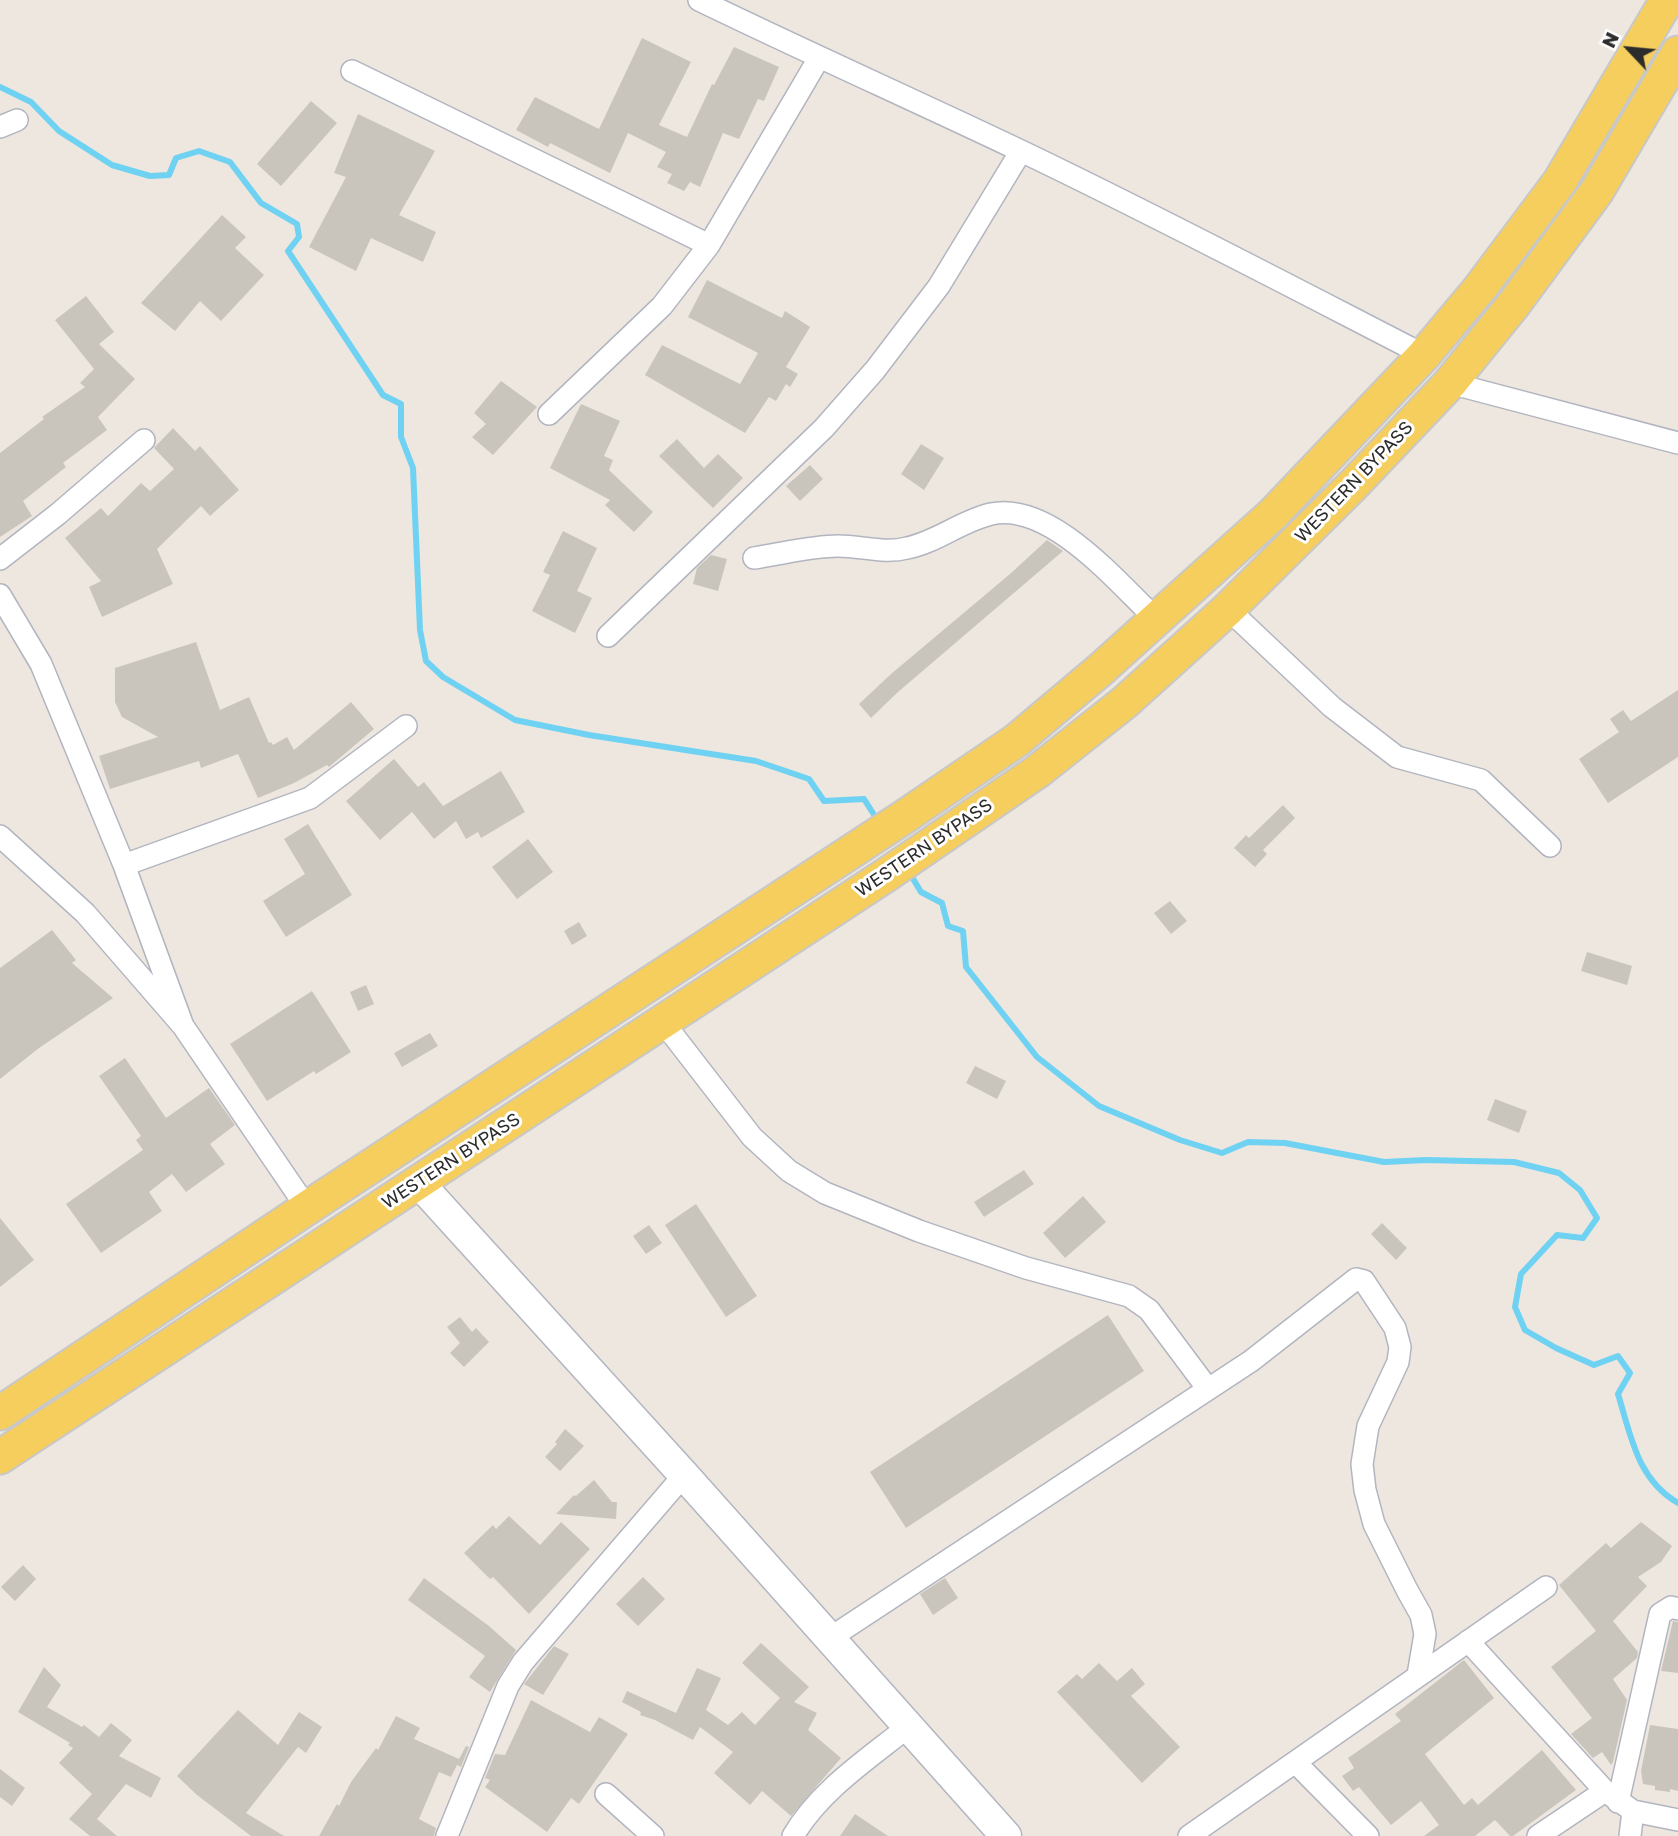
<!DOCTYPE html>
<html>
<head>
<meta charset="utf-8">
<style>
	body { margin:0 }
	#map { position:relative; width:1678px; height:1836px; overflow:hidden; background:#eee7df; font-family:"Golos Text",sans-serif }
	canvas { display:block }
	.north { position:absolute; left:1594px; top:14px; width:70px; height:70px; -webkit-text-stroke:5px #fff; paint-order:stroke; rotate:296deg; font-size:19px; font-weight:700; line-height:28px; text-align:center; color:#2c2c2c }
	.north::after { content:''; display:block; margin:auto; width:24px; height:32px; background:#2c2c2c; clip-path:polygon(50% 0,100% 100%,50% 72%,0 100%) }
</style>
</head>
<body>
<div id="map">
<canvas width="1678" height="1836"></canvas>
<div class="north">N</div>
</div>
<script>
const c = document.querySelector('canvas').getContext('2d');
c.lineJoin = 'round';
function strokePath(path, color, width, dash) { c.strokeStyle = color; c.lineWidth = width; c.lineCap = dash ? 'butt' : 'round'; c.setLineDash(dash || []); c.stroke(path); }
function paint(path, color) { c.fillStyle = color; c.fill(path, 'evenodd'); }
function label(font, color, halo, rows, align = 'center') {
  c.font = font + ' "Golos Text",sans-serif'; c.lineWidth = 6; c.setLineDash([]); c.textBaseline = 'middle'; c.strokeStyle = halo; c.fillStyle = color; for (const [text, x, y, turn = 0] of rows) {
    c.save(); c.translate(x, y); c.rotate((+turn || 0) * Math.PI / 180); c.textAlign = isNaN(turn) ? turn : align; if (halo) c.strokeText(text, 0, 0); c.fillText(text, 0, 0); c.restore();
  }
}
const stream = new Path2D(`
	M0,87L31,102L59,131L112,165L150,176L169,175L176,158L199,151L230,162L261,203L297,224L299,237L288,251L383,395L401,404V437L413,468L420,630L426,661L443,677L515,720L589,735L756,761L809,779L824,801L864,799L878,821
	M909,872L921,892L942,903L948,926L963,931L966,967L1037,1057L1099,1106L1180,1140L1222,1153L1248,1142L1285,1143L1384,1162L1426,1160L1514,1162L1559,1173L1580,1190L1597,1218L1583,1238L1557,1235L1521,1274L1515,1307L1525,1330L1556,1348L1594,1365L1618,1356L1630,1373L1618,1394C1631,1436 1637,1479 1678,1503`);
const building = new Path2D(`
	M642,38L691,62L659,125L687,137L712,84L714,85L734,47L779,67L764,101L758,99L739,139L723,133L700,187L690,182L684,191L667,183L672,174L657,167L666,152L628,133L610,173L550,143L548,147L516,130L535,97L599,129Z
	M311,101L337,123L281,186L257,164Z
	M358,114L435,151L399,215L436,232L423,262L371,238L356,271L309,247L346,177L334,173Z
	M222,215L246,237L235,248L264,275L221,321L200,301L175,331L141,303Z
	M707,280L782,318L785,311L810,327L786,367L798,374L790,387L786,384L776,401L769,397L745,433L645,375L662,345L740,384L758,353L688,317Z
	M86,296L114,332L99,344L135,379L98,417L107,430L63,463L66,467L23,501L32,516L0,537V453L44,419L42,417L85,387L80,383L94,369L55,320Z
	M501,381L537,407L493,455L472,437L486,424L474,413Z
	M581,404L620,421L604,456L613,460L609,470L653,512L634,532L605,505L610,500L550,468Z
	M173,428L195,451L200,446L239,490L210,516L201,506L157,549L173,584L102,617L89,587L101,581L65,538L101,508L108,516L141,483L150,491L174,469L154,448Z
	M677,439L704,468L718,454L743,478L713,508L659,456Z
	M921,444L944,458L924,490L901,474Z
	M810,465L823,479L800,501L786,486Z
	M563,531L597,548L577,591L592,598L575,633L532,611L550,575L543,572Z
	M1047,540L1063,551L898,692L871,718L859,704L891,674L1010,574Z
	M711,555L727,559L718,591L693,584L697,568Z
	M196,642L220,710L249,697L269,743L271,742L273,745L287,737L294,750L351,702L374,729L329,767L327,765L294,783L258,798L238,754L201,768L199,761L110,789L99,756L158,737L122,717L115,702V668Z
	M1678,690V757L1608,803L1579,759L1619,732L1610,719L1623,710L1631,721Z
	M394,759L418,787L424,782L443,806L501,771L525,812L481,838L478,832L466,839L456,821L434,839L412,812L380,840L346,801Z
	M1283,805L1295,818L1263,850L1267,854L1255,867L1234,848L1246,835L1249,838Z
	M308,824L352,895L286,937L263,901L305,874L284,839Z
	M528,839L553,872L517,899L492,867Z
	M1170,901L1187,921L1171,934L1154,913Z
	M579,922L587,936L572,945L564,931Z
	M52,930L76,960L72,963L113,998L39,1048L0,1079V968Z
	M1587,952L1632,966L1627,985L1581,971Z
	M366,985L374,1004L358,1011L350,992Z
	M312,991L351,1052L316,1074L314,1071L267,1101L230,1044Z
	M430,1033L438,1046L402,1067L394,1053Z
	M125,1058L166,1118L209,1088L235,1125L210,1144L225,1164L186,1192L172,1174L149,1192L162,1211L101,1253L66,1204L143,1150L136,1140L141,1136L99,1076Z
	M975,1066L1006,1081L997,1099L966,1083Z
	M1495,1099L1527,1111L1519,1133L1487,1120Z
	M1024,1170L1034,1184L984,1217L974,1202Z
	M1083,1196L1106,1222L1065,1258L1043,1233Z
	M696,1204L757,1296L726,1317L665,1225Z
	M0,1218L34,1260L0,1287Z
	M1382,1223L1407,1248L1396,1260L1371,1234Z
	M649,1225L662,1243L646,1254L633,1236Z
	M1108,1315L1144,1371L906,1528L870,1472Z
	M460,1317L472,1332L476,1328L489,1342L464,1367L450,1353L460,1343L447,1327Z
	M565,1429L584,1446L560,1471L545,1457L557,1444L555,1442Z
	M594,1480L612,1502H617L616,1519L556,1514L574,1495L576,1496Z
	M509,1516L540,1545L561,1522L590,1549L529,1614L493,1577L490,1579L464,1553L493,1525L496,1529Z
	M1641,1522L1672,1546L1661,1562L1638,1577L1647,1586L1613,1621L1638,1652L1637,1658L1613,1679L1627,1700L1613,1762L1611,1765L1602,1752L1593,1758L1571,1734L1592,1718L1551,1667L1596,1631L1559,1585L1606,1543L1611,1548Z
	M23,1565L36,1579L15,1601L1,1587Z
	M643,1577L665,1599L638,1626L616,1604Z
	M424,1578L489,1626L516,1650L490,1692L469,1677L485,1656L408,1600Z
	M945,1578L958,1598L933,1615L920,1594Z
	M1673,1621L1678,1622V1673L1661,1671Z
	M761,1643L809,1687L794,1702L817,1713L808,1730L841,1758L791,1816L762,1791L750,1805L714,1773L733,1752L700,1727L693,1740L655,1720L640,1715L641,1712L622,1702L627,1691L676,1713L697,1668L721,1678L706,1710L728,1725L742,1712L755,1725L780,1698L742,1663Z
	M554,1646L569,1654L543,1695L524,1684Z
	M1464,1660L1494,1698L1425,1754L1464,1805L1472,1798L1478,1805L1542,1750L1576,1790L1513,1836H1510L1495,1820L1475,1836H1424L1439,1825L1421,1801L1391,1825L1359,1787L1353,1791L1342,1776L1354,1768L1348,1758L1401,1721L1395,1714Z
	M1099,1663L1117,1681L1132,1668L1145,1684L1131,1696L1180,1747L1142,1783L1057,1692L1077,1674L1082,1679Z
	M44,1667L61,1685L47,1707L82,1727L84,1725L99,1737L111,1723L132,1740L119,1756L161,1778L151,1798L126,1784L97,1819L117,1836H90L69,1819L92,1794L59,1763L73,1748L68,1745L70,1743L18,1712Z
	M531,1700L590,1732L599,1717L628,1734L579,1804L571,1798L547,1832L485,1787L490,1780L485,1778L495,1754L505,1755Z
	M238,1710L278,1745L299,1712L322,1727L306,1753L298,1747L246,1813L284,1836H251L197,1795L177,1776Z
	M396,1716L420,1728L414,1739L459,1759L466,1746L469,1747L461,1767L457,1765L451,1777L439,1772L419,1819L436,1828L434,1836H319L337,1804L339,1806L351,1782L376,1748L378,1750Z
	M1650,1725L1678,1729V1791L1670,1789V1792L1655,1790V1786L1643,1784L1641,1771Z
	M0,1769L25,1788L12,1806L0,1797Z
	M855,1814L888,1836H840Z`);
const street = new Path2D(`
	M699,0C806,52 914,100 1021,151C1157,216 1290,286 1424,355
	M352,71L709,245
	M0,127L17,120
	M1450,383L1678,443
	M549,414L662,306L709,245L819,58
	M754,558C781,554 811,546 838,546C862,546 884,554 907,548C937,542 961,521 991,514C1050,501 1117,582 1156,619
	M0,559L58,514L144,440
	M0,595L41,664L124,865L183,1026L85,913L0,836
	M1228,609L1332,707L1397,757L1481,780L1550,846
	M608,636L824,428L875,370L939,286L1021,151
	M124,865L310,798L406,726
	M663,1022L752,1137L789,1171L825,1193L919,1231L1026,1268L1129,1296L1149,1310L1208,1389
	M183,1026L307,1208
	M830,1638L1251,1361L1356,1279L1364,1281L1395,1328L1400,1347L1398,1362L1368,1426L1362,1464L1365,1490L1374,1524L1407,1590L1421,1615L1425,1634L1418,1675
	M1468,1641L1605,1791L1633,1811L1630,1836
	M1295,1762L1368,1836
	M606,1794L653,1836
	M1618,1802L1660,1614L1671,1607L1678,1609
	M1633,1811L1678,1820
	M447,1836L508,1686L523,1662L684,1475
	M793,1836C820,1790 868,1759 909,1726
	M1189,1836L1546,1587
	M1538,1836L1605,1791`);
const secondary = new Path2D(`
	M418,1182L684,1475L1006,1836`);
const primary = new Path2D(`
	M0,1413L307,1208L904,817L1017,740L1100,670L1273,514L1424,355L1480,288L1560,181L1667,0
	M0,1457L886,875L1038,771L1125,702L1228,609L1353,485L1450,383L1514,304L1597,191L1678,53`);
const streetNames = [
	["WESTERN BYPASS",1354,482,-46],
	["WESTERN BYPASS",924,848,-34],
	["WESTERN BYPASS",451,1161,-33]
];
strokePath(stream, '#6fd2f2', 6);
paint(building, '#c9c5bd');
strokePath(street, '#b2b5c0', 24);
strokePath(secondary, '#b2b5c0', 33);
strokePath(primary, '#c8c8c8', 37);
strokePath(street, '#fff', 21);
strokePath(secondary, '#fff', 30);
strokePath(primary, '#f5ce5d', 33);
label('18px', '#2c2c2c', '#fff', streetNames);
</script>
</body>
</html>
